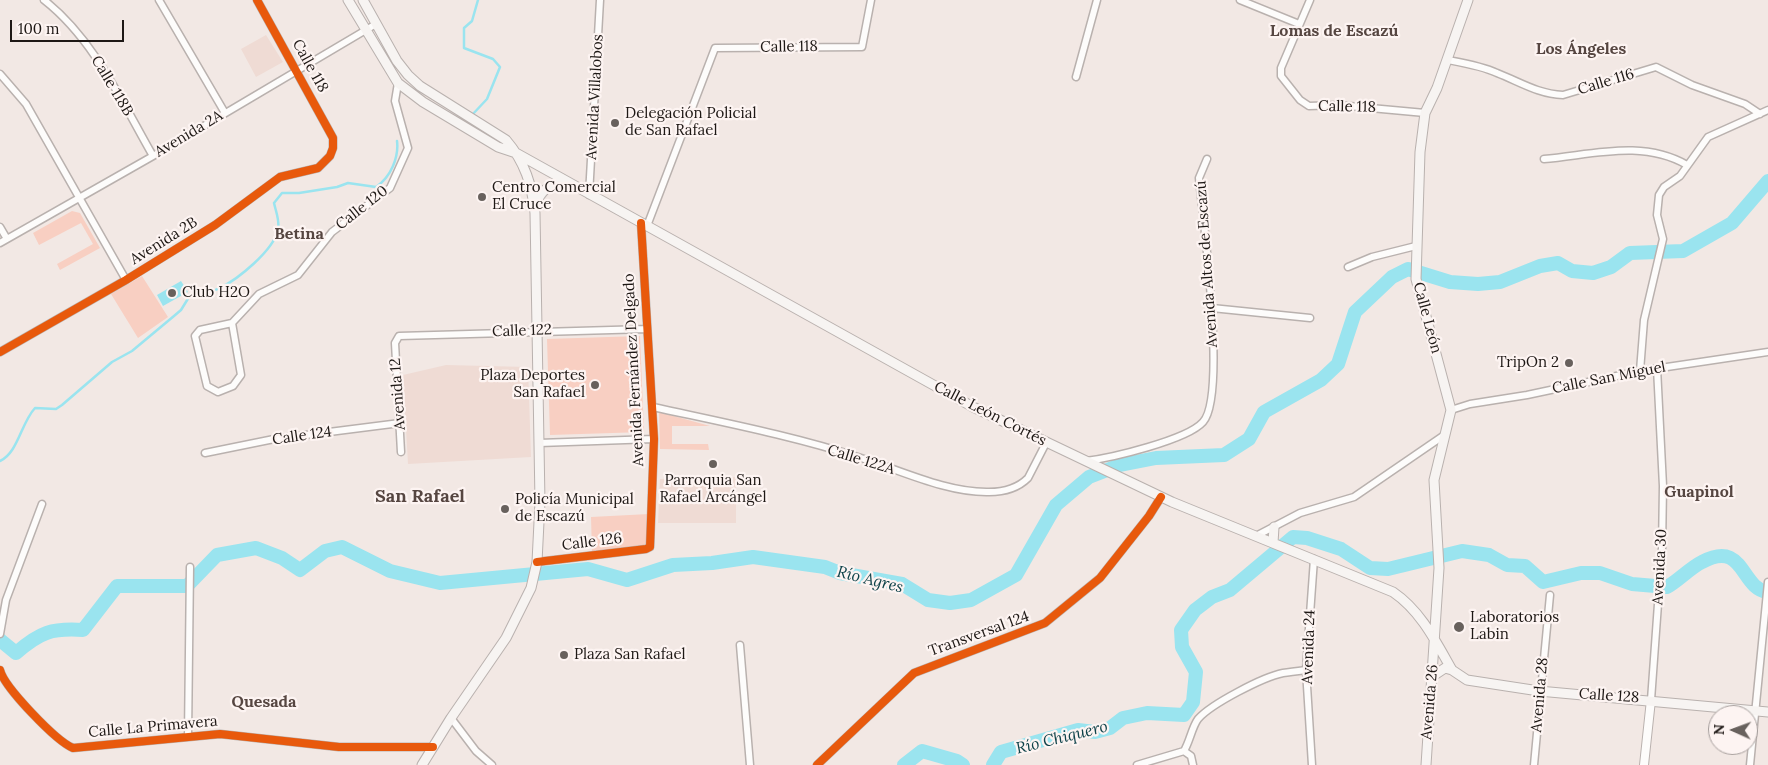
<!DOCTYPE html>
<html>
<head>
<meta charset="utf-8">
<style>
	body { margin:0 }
	#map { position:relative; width:1768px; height:765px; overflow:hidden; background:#f2e8e4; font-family:Lora,serif }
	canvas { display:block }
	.north { position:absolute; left:1708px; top:705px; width:50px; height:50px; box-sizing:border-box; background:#fdf4f2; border:1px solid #a49c9a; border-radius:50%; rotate:272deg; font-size:14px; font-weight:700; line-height:20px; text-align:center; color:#1e1815 }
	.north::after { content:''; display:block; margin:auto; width:18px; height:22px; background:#68615d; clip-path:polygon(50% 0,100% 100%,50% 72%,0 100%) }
	.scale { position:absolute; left:10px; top:20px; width:114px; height:22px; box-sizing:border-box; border:2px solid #1e1815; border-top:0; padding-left:6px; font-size:15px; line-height:18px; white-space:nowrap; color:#1e1815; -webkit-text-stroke:4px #fdf4f2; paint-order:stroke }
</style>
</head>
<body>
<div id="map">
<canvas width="1768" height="765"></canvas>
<div class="north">N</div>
<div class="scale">100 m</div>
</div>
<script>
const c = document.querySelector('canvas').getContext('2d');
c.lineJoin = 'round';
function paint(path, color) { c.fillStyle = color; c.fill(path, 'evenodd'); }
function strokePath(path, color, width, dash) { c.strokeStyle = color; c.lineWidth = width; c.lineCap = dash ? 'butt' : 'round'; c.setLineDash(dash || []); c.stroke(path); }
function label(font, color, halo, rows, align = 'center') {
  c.font = font + ' Lora,serif'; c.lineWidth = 4.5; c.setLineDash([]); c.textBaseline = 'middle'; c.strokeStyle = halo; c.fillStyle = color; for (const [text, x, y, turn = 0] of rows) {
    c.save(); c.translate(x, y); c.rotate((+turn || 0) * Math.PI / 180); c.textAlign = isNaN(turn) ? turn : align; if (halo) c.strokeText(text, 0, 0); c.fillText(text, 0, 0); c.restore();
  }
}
const built = new Path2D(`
	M266,35L283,62L256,77L241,49Z
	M446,365L528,367L531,457L408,464L403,375Z
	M736,477V523H658L660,479Z`);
const green = new Path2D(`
	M72,211L80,213L100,248L60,270L57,264L93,244L81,223L39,245L33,233Z
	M142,276L168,317L138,338L111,294Z
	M640,336L644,432L550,435L547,339Z
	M659,412L710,426H672V444H708L709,450L660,449Z
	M649,514L648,546L592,552L591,517Z`);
const water = new Path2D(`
	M181,281L188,292L163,306L157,295Z`);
const stream = new Path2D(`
	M472,115L487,99L500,67L493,59L464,48V28L472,21L478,0
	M0,461C18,453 21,423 35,408L56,409L62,405L112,362L132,351L174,316L181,310L189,297C199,293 210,293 220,288C238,279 273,251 278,230C280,221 276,212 274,203L282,193H299L337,187L348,183L376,187C391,177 399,157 397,141`);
const river = new Path2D(`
	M0,640L16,653C40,632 52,628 83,630L117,586H187L217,555L256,548L282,558L300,570L325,551L342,547L390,571L440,583L588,569L627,580L673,565L712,563L753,557L825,567L840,573L902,584L928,600L950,603L971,600L1016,575L1056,505L1089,477L1120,465L1156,458L1224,455L1249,439L1264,412L1321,380L1338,364L1355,312L1392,277L1408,269L1450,282L1478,284L1500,282L1540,266L1558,263L1572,271L1593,273L1611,267L1630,253L1683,251L1732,223L1768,181
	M904,765L922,751L957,761L963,765
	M993,765L1001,752L1078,730L1095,732L1110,728L1123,718L1147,713L1184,715L1193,702L1196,672L1182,647L1181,630L1195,610L1212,597L1230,590L1293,537L1307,538L1341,549L1370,568L1388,569L1462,551L1489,555L1507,565L1525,566L1543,582L1581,573H1600L1632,584L1667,587C1679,580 1690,568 1702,562C1745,539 1740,589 1768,592`);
const minor = new Path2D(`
	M44,0C94,39 122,102 153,156
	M159,0L225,113
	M1240,0L1299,24
	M1310,0L1281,68V76L1300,100L1309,106L1338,105L1425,113
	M1448,60C1464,63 1482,66 1497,73C1520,82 1538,94 1563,95L1656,67L1692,85L1745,104L1760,114
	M0,74L26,104L126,280
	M1076,77L1097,0
	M1544,159C1592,155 1642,139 1687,165
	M589,195L600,0
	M647,226L715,48L862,47L871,0
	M0,227L7,239
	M0,243L153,156L376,24
	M1348,267L1372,257L1416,246
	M1212,308L1310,318
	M232,323L259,294L298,275L332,232L390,188L408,148L395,101L398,83
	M232,323L241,375L233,386L218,392L207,386L195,336L200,330Z
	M0,352L126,280L215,225L280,177L318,168L330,156L333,148V138L257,0
	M1640,371L1644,320L1663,239L1657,215L1659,195L1664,187L1680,176L1708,137L1768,110
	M653,407C721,422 794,436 861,458C900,470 947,493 989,492C1003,492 1018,488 1028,478L1046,443
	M1451,410L1470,404L1527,395L1640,371L1768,352
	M539,443L654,439
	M401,452L395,343L399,336L647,329
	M205,453L274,439L400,423
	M1086,461C1111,458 1187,440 1203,422C1227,396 1203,218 1199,178L1207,159
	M1256,536L1300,513L1354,497L1443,436
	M537,562L646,549L650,547L654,439L641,223
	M0,634L6,600L42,504
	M740,645L750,765
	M0,670C4,687 56,741 73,748L220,734L339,747H433
	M1651,700L1662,549L1663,486L1657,368
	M451,718L476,751L492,765
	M188,736L190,567
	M1184,751C1190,741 1192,727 1198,719C1211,704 1263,677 1283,673C1290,672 1298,671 1306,670
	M1184,751L1191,756L1193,765
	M817,765L914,673L1045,623L1100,578L1149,516L1161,497
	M1137,765L1184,751
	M1312,765L1306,670L1314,559
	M1534,765L1550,595
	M1750,765L1768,582`);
const tertiary = new Path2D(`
	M1644,765L1651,700`);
const secondary = new Path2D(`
	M348,0L398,83L423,102L498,147L516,153L973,407L1172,502L1393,592C1421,611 1436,642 1452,670
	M363,0L397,61L408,75L420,86L506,140C525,162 532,185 535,213L540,502L537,562L531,588L506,638L451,718L422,765
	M536,205C540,190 551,183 566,183
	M1273,543L1274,527
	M1433,676L1445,668L1452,670L1467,680L1539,691L1768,712
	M1426,765L1439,568L1434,480L1451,410L1416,279L1420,152L1425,113L1437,88L1468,0`);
const cycleway = new Path2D(`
	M0,352L126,280L215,225L280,177L318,168L330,156L333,148V138L257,0
	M537,562L646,549L650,547L654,439L641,223
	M0,670C4,687 56,741 73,748L220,734L339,747H433
	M817,765L914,673L1045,623L1100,578L1149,516L1161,497`);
const markers = [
	[615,123,5,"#68615d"],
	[482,197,5,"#68615d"],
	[172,293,5,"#68615d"],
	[1569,363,5,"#68615d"],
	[595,385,5,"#68615d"],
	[713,464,5,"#68615d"],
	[505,509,5,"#68615d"],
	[1459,627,6,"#68615d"],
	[564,655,5,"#68615d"]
];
const streetNames = [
	["Calle 118",789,47,-1],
	["Calle 118",310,66,61],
	["Calle 116",1606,82,-17],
	["Calle 118B",112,86,59],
	["Avenida Villalobos",595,97,-87],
	["Calle 118",1347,107,1],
	["Avenida 2A",189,134,-31],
	["Calle 120",362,208,-38],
	["Avenida 2B",164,241,-32],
	["Avenida Altos de Escazú",1207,264,-94],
	["Calle León",1427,318,75],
	["Calle 122",522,331,-2],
	["Avenida Fernández Delgado",634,370,-93],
	["Calle San Miguel",1609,378,-11],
	["Avenida 12",398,394,-94],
	["Calle León Cortés",990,414,27],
	["Calle 124",302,436,-8],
	["Calle 122A",861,460,17],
	["Calle 126",592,542,-7],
	["Avenida 30",1660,567,-87],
	["Transversal 124",979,634,-20],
	["Avenida 24",1309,647,-88],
	["Avenida 28",1540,695,-85],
	["Calle 128",1609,696,4],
	["Avenida 26",1430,702,-85],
	["Calle La Primavera",153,727,-5]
];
const poiNames = [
	["Delegación Policial",625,114],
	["de San Rafael",625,131],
	["Centro Comercial",492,188],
	["El Cruce",492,205],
	["Club H2O",182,293],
	["TripOn 2",1559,363,"right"],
	["Plaza Deportes",585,376,"right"],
	["San Rafael",585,393,"right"],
	["Parroquia San",713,481,"center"],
	["Rafael Arcángel",713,498,"center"],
	["Policía Municipal",515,500],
	["de Escazú",515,517],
	["Laboratorios",1470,618],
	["Labin",1470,635],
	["Plaza San Rafael",574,655]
];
const neighbourhoodNames = [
	["Lomas de Escazú",1334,31],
	["Los Ángeles",1581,49],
	["Betina",299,234],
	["Guapinol",1699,492],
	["Quesada",264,702]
];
const waterNames = [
	["Río Agres",870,580,14],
	["Río Chiquero",1062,738,-14]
];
const quarterNames = [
	["San Rafael",420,497]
];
paint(built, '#efdbd4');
paint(green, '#f8cfc2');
paint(water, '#9ae4ef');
strokePath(stream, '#9ae4ef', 2.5);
strokePath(river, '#9ae4ef', 14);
strokePath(minor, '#b9b1ae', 9);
strokePath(tertiary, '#b9b1ae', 10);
strokePath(secondary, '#b9b1ae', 11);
strokePath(minor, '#fdfcfb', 6);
strokePath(tertiary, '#fdfcfb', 8);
strokePath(secondary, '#f7f4f2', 9);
strokePath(cycleway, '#e8590c', 8);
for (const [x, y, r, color] of markers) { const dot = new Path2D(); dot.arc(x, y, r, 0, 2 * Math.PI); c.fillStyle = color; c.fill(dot); strokePath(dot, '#fdf4f2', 2); }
label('15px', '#1e1815', '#fdf4f2', streetNames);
label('15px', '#1e1815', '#fdf4f2', poiNames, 'left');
label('bold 16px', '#564641', '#fdf4f2', neighbourhoodNames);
label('italic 16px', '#0f434a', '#fdf4f2', waterNames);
label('bold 18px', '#564641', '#fdf4f2', quarterNames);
</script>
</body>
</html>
